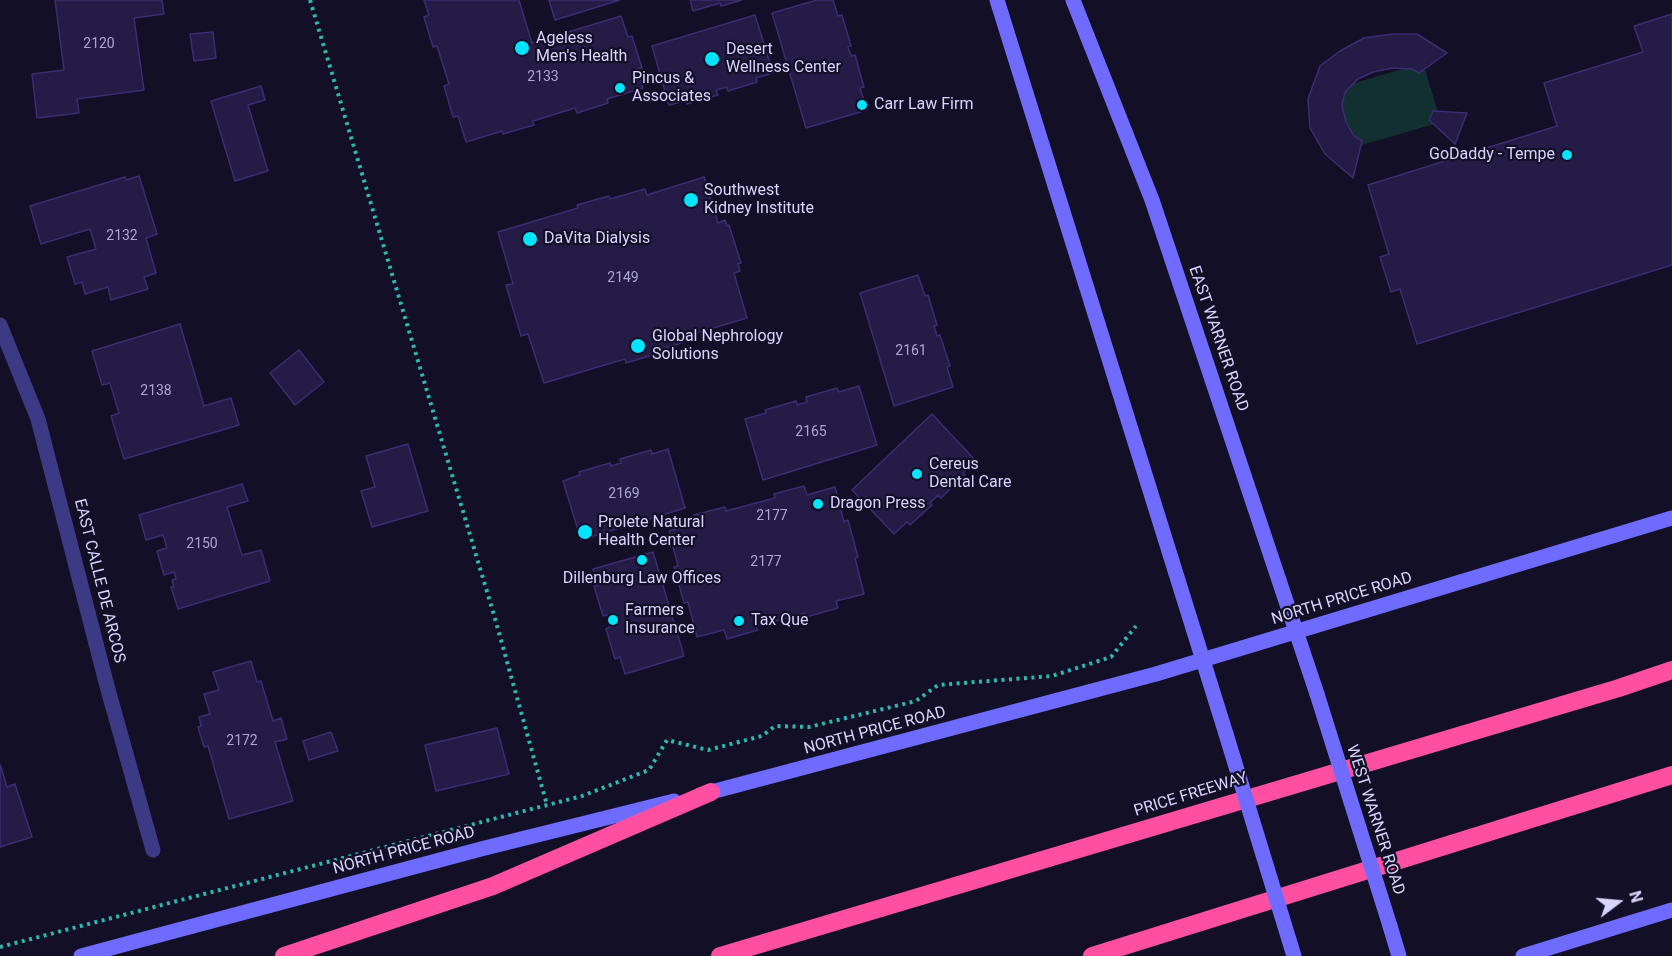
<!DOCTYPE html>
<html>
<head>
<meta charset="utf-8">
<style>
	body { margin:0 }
	#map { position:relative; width:1672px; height:956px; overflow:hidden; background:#130f26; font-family:Roboto,sans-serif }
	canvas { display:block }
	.north { position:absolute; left:1588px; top:872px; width:60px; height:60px; -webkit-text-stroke:4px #130f26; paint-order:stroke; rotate:74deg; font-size:16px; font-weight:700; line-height:24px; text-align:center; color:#d9d4ff }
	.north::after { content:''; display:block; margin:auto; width:21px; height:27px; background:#d9d4ff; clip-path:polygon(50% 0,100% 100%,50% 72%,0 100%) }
</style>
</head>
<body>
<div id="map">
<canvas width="1672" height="956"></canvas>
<div class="north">N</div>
</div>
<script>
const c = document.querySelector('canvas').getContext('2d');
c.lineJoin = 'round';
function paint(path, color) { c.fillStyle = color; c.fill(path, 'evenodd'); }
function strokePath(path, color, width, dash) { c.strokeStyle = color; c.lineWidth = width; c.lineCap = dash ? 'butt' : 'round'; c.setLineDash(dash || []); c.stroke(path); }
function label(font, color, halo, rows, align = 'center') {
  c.font = font + ' Roboto,sans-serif'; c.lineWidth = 4.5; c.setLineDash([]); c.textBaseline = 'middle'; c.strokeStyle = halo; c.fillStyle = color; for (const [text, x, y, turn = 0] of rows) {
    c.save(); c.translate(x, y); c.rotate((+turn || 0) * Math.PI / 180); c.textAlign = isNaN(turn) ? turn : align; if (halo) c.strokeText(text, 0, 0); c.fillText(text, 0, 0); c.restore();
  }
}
const green = new Path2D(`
	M1423,63L1441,122L1352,148L1334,89Z`);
const building = new Path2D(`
	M55,0H162L164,14L134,18L144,90L77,99L79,113L37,118L32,74L64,70Z
	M424,0H519L532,43L621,16L628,37L632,36L642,68L637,69L643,88L607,99L608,103L577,113L575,108L533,121L534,125L503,134L502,131L466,142L458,116L453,117L444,86L449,84L437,46L433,47L424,17L429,15Z
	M549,0H620L555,20Z
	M690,0H742L721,6L720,3L693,11Z
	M817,0H833L838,16L842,15L851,46L848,47L851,56L855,55L864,87L860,88L867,110L806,128L772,13Z
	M1672,14V265L1417,344L1400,289L1391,292L1380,257L1389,254L1368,185L1557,126L1544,83L1643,52L1634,26Z
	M755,15L773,73L756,78L757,82L728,91L727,87L716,90L718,95L687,104L686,101L669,105L652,46Z
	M213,32L216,58L194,61L190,34Z
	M1393,34H1417L1447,53L1419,73L1412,69L1392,68L1373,72L1358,79L1345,92L1342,105L1346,122L1354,136L1362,141L1353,178L1325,154L1310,128L1308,99L1320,66L1340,51L1364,38Z
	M261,86L265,100L248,105L268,171L235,181L211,101Z
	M1433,111L1467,113L1455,144L1429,120Z
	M139,176L157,234L146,238L156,273L144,277L148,289L111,300L108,287L85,294L82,282L75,284L67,257L96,249L90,229L41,244L30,206L125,177L126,180Z
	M704,177L718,223L725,220L727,226L729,225L741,263L738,264L740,271L734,273L747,318L690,335L691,340L655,351L656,354L626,363L625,359L544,383L528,334L521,336L506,285L513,284L498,232L578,208L577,205L609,196L610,199L645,189L647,195Z
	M918,275L925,296L928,295L937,325L934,326L937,336L940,335L950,366L947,367L953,387L894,406L860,293Z
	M180,324L204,406L231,398L239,425L124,459L111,416L119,413L110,383L102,385L92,351Z
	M299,350L324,382L295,405L270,373Z
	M859,386L877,445L763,480L745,419L766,413L765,410L796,401L797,405L807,402L806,397L837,388L839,392Z
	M932,414L976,461L963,473L965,475L941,498L938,495L930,503L932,505L910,525L907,522L894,534L852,490Z
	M408,444L428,511L372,527L361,491L375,487L366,456Z
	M668,449L685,508L581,540L563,481L580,475L579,472L610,463L611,466L621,463L620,459L651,450L652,454Z
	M242,484L248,501L227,507L242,555L261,550L270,581L178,609L171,587H174L172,580L176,579L174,572L164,575L157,551L167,548L163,535L146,540L139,515Z
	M804,486L807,495L835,487L844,522L848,520L858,557L855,558L864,594L836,601L838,608L806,617L805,613L756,626L758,630L727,639L724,630L697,637L688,602L684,603L674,567L678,566L669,531L696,523L694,515L725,507L726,511L775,498L774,494Z
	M653,552L684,656L625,674L620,657L615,659L606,629L610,627L607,615L603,616L594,586L598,585L593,569Z
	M251,661L257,682L261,681L273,721L281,718L287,739L275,742L293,801L229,819L208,746L204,747L198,727L201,726L199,717L210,714L204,694L219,690L213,672Z
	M497,728L509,774L436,791L425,745Z
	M331,732L338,751L309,760L303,741Z
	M0,764L7,787L15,784L32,837L0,847Z`);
const path = new Path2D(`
	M310,0L494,615L547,805
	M0,947L582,796L649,770L667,740L708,750L762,736L775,726L809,727L916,701L938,685L1052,676L1111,657L1136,626`);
const minor = new Path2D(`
	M0,325L38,419L107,686L153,850`);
const secondary = new Path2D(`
	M997,0L1226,734
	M1073,0L1152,200L1317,694
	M700,795L1156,674L1672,518
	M1390,926L1399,956
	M81,956L481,849L674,801
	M1523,956L1672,910`);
const motorway = new Path2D(`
	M284,956L493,886L711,792
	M720,956L1619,688L1672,670
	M1092,956L1672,775`);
const secondaryBridge = new Path2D(`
	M1317,694L1390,926
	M1226,734L1294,956`);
const markers = [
	[522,48,8,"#00e5ff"],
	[712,59,8,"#00e5ff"],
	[620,88,6,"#00e5ff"],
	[862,105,6,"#00e5ff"],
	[1567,155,6,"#00e5ff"],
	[691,200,8,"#00e5ff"],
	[530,239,8,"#00e5ff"],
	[638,346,8,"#00e5ff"],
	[917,474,6,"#00e5ff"],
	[818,504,6,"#00e5ff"],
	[585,532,8,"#00e5ff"],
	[642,560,6,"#00e5ff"],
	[613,620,6,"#00e5ff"],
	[739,621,6,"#00e5ff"]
];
const numberNames = [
	["2120",99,44],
	["2133",543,77],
	["2132",122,236],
	["2149",623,278],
	["2161",911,351],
	["2138",156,391],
	["2165",811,432],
	["2169",624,494],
	["2177",772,516],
	["2150",202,544],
	["2177",766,562],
	["2172",242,741]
];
const poiNames = [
	["Ageless",536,39],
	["Men's Health",536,57],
	["Desert",726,50],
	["Wellness Center",726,68],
	["Pincus &",632,79],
	["Associates",632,97],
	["Carr Law Firm",874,105],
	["GoDaddy - Tempe",1555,155,"right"],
	["Southwest",704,191],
	["Kidney Institute",704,209],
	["DaVita Dialysis",544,239],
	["Global Nephrology",652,337],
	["Solutions",652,355],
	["Cereus",929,465],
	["Dental Care",929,483],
	["Dragon Press",830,504],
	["Prolete Natural",598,523],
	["Health Center",598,541],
	["Dillenburg Law Offices",642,579,"center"],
	["Farmers",625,611],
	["Insurance",625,629],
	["Tax Que",751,621]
];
const streetNames = [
	["EAST WARNER ROAD",1218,339,71],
	["EAST CALLE DE ARCOS",99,581,76],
	["NORTH PRICE ROAD",1342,599,-17],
	["NORTH PRICE ROAD",875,731,-15],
	["PRICE FREEWAY",1191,795,-17],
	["WEST WARNER ROAD",1375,820,72],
	["NORTH PRICE ROAD",404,851,-15]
];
paint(green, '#12302f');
paint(building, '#241b47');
strokePath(building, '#3b2d73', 1.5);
strokePath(path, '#2fb8b0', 4, [3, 4.5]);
strokePath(minor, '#3d3a85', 15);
strokePath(secondary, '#6f6bff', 15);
strokePath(motorway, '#ff4fa3', 18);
strokePath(secondaryBridge, '#6f6bff', 15);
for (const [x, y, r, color] of markers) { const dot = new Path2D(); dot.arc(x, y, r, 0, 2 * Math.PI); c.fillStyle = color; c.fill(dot); strokePath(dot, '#130f26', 2); }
label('14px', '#aca6d1', null, numberNames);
label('16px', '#d9d4ff', '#130f26', poiNames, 'left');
label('16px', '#d9d4ff', '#130f26', streetNames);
</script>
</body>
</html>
